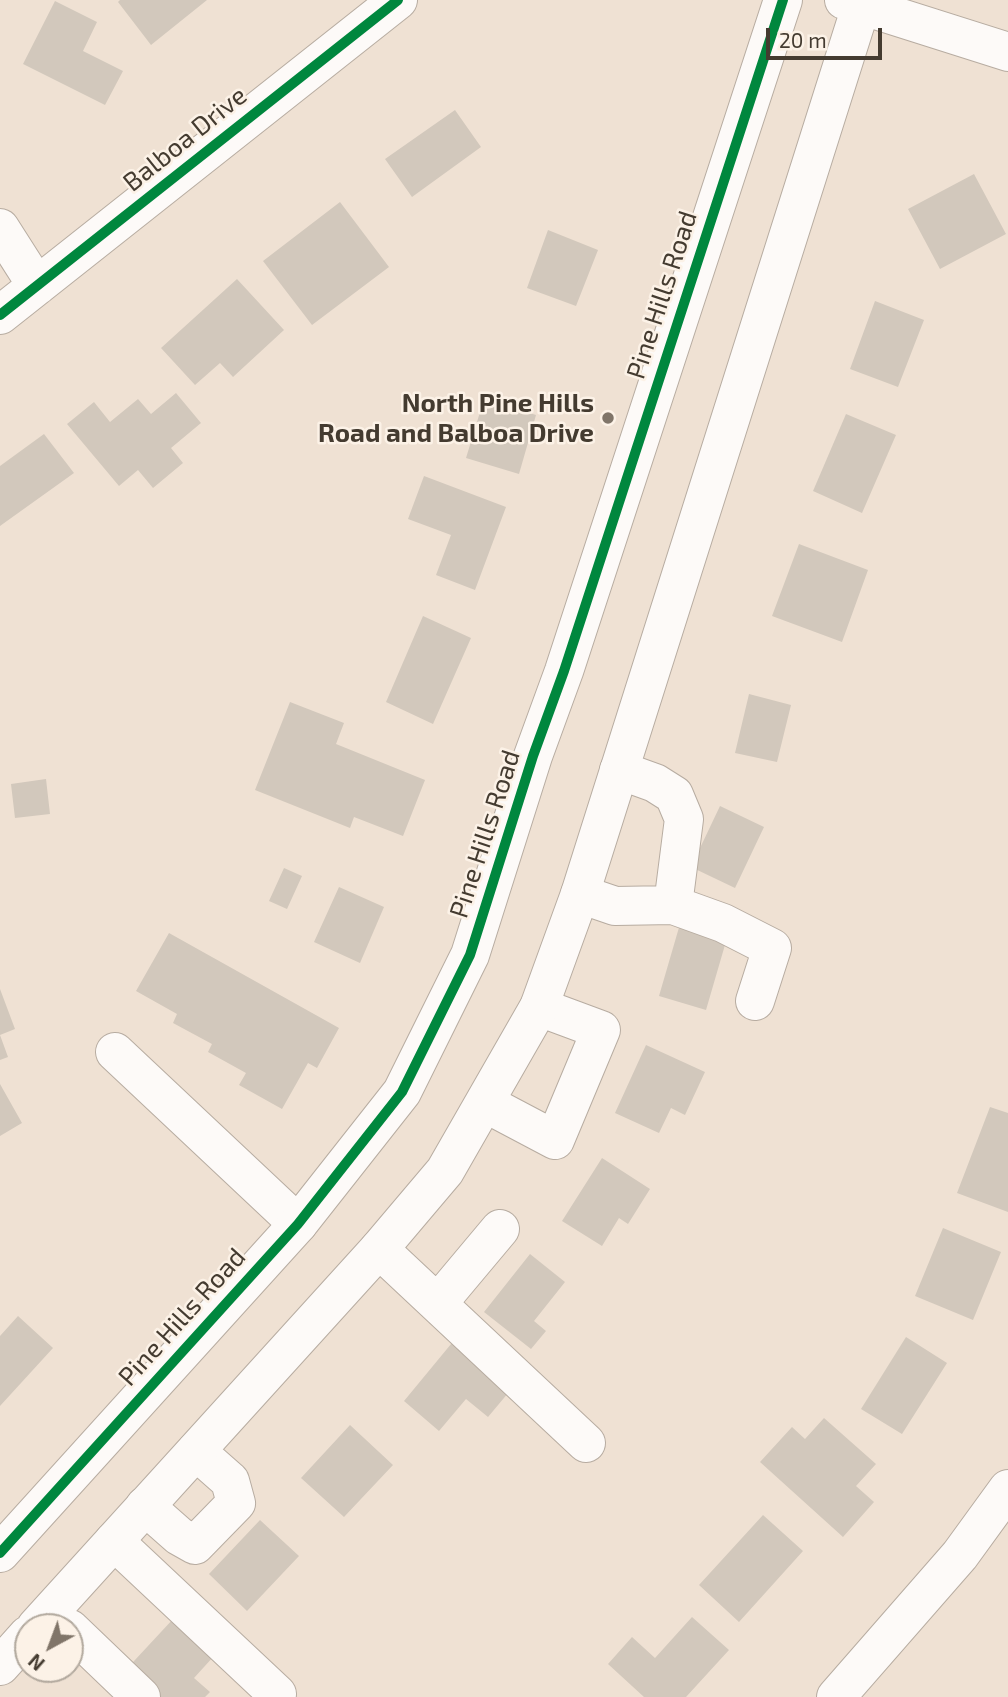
<!DOCTYPE html>
<html>
<head>
<meta charset="utf-8">
<style>
	body { margin:0 }
	#map { position:relative; width:1008px; height:1697px; overflow:hidden; background:#efe1d3; font-family:"Exo 2",sans-serif }
	canvas { display:block }
	.north { position:absolute; left:14px; top:1613px; width:70px; height:70px; box-sizing:border-box; background:#fcf2e7; border:2px solid #b2a99e; border-radius:50%; rotate:221deg; font-size:19px; font-weight:700; line-height:28px; text-align:center; color:#443b30 }
	.north::after { content:''; display:block; margin:auto; width:24px; height:32px; background:#807569; clip-path:polygon(50% 0,100% 100%,50% 72%,0 100%) }
	.scale { position:absolute; left:766px; top:28px; width:116px; height:32px; box-sizing:border-box; border:4px solid #443b30; border-top:0; padding-left:9px; font-size:21px; line-height:24px; white-space:nowrap; color:#443b30; -webkit-text-stroke:5px #fcf2e7; paint-order:stroke }
</style>
</head>
<body>
<div id="map">
<canvas width="1008" height="1697"></canvas>
<div class="north">N</div>
<div class="scale">20 m</div>
</div>
<script>
const c = document.querySelector('canvas').getContext('2d');
c.lineJoin = 'round';
function paint(path, color) { c.fillStyle = color; c.fill(path, 'evenodd'); }
function strokePath(path, color, width, dash) { c.strokeStyle = color; c.lineWidth = width; c.lineCap = dash ? 'butt' : 'round'; c.setLineDash(dash || []); c.stroke(path); }
function label(font, color, halo, rows, align = 'center') {
  c.font = font + ' "Exo 2",sans-serif'; c.lineWidth = 5; c.setLineDash([]); c.textBaseline = 'middle'; c.strokeStyle = halo; c.fillStyle = color; for (const [text, x, y, turn = 0] of rows) {
    c.save(); c.translate(x, y); c.rotate((+turn || 0) * Math.PI / 180); c.textAlign = isNaN(turn) ? turn : align; if (halo) c.strokeText(text, 0, 0); c.fillText(text, 0, 0); c.restore();
  }
}
const building = new Path2D(`
	M120,0H207L151,45L118,2Z
	M55,1L97,22L83,51L123,71L105,105L23,64Z
	M455,110L481,147L412,197L385,159Z
	M974,174L1006,234L940,269L908,209Z
	M340,202L389,267L312,325L263,261Z
	M548,230L598,250L576,306L527,288Z
	M237,279L284,330L233,377L220,363L195,385L161,348Z
	M875,301L924,320L898,387L850,369Z
	M176,393L201,423L171,448L183,463L153,488L138,470L119,486L67,424L94,402L110,422L138,399L151,414Z
	M484,399L536,415L519,474L466,458Z
	M846,414L896,435L862,513L813,491Z
	M44,434L74,473L0,526V466Z
	M424,476L506,507L475,590L436,575L451,535L408,519Z
	M799,544L868,570L842,642L772,616Z
	M423,616L471,638L433,724L386,702Z
	M749,694L791,705L777,762L735,753Z
	M290,702L344,723L336,744L425,780L403,836L354,817L350,828L255,790Z
	M46,779L50,814L15,818L11,784Z
	M720,806L764,827L735,888L691,867Z
	M284,868L302,876L287,909L269,901Z
	M339,887L384,907L360,963L314,942Z
	M680,924L727,938L706,1010L659,996Z
	M169,933L339,1028L317,1068L308,1063L282,1109L239,1085L246,1073L208,1052L212,1044L173,1023L177,1014L136,991Z
	M0,989L15,1029L0,1035Z
	M0,1035L8,1057L0,1060Z
	M646,1045L705,1072L685,1115L671,1108L659,1133L615,1113Z
	M0,1084L22,1123L0,1136Z
	M990,1107L1008,1113V1212L957,1193Z
	M602,1158L650,1189L628,1224L619,1218L602,1246L562,1221Z
	M943,1228L1001,1252L973,1320L915,1296Z
	M530,1254L565,1282L534,1321L546,1331L531,1349L484,1312Z
	M18,1316L53,1348L0,1406V1336Z
	M906,1337L947,1363L902,1434L861,1409Z
	M456,1338L514,1386L488,1417L466,1399L439,1431L404,1401Z
	M824,1418L876,1464L856,1486L874,1502L843,1537L760,1462L792,1427L805,1439Z
	M350,1425L393,1465L344,1517L301,1478Z
	M763,1515L803,1551L739,1622L699,1585Z
	M260,1520L299,1556L247,1611L209,1574Z
	M692,1617L729,1650L686,1697H644L608,1664L632,1637L655,1658Z
	M174,1618L214,1656L194,1678L210,1692L205,1697H144L121,1675Z`);
const minor = new Path2D(`
	M844,0L1008,52
	M0,228L37,286
	M0,315L398,0
	M580,894L615,906L673,905L684,819L674,795L655,783L619,770
	M673,905L723,923L772,948L755,1001
	M115,1052L298,1224
	M485,1103L555,1140L601,1030L539,1007
	M379,1249L586,1443
	M438,1303L500,1229
	M145,1506L179,1536L195,1545L236,1503L230,1481L196,1451
	M114,1541L277,1694L274,1697
	M70,1629L141,1697
	M836,1697L960,1555L1008,1489`);
const major = new Path2D(`
	M0,1553L298,1224L402,1092L470,955L533,756L564,671L783,0
	M36,1627L379,1249L445,1171L539,1007L580,894L863,0
	M0,1666L28,1635`);
const cycleway = new Path2D(`
	M0,315L398,0
	M0,1553L298,1224L402,1092L470,955L533,756L564,671L783,0`);
const markers = [
	[608,418,7,"#807569"]
];
const streetNames = [
	["Balboa Drive",185,139,-39],
	["Pine Hills Road",662,295,-72],
	["Pine Hills Road",485,834,-72],
	["Pine Hills Road",182,1317,-48]
];
const poiNames = [
	["North Pine Hills",594,403],
	["Road and Balboa Drive",594,433]
];
paint(building, '#d2c8bc');
strokePath(minor, '#b7aca1', 40);
strokePath(major, '#b7aca1', 40);
strokePath(minor, '#fdfaf8', 38);
strokePath(major, '#fdfaf8', 38);
strokePath(cycleway, '#00873e', 10);
for (const [x, y, r, color] of markers) { const dot = new Path2D(); dot.arc(x, y, r, 0, 2 * Math.PI); c.fillStyle = color; c.fill(dot); strokePath(dot, '#fcf2e7', 2.5); }
label('26px', '#443b30', '#fcf2e7', streetNames);
label('bold 26px', '#443b30', '#fcf2e7', poiNames, 'right');
</script>
</body>
</html>
